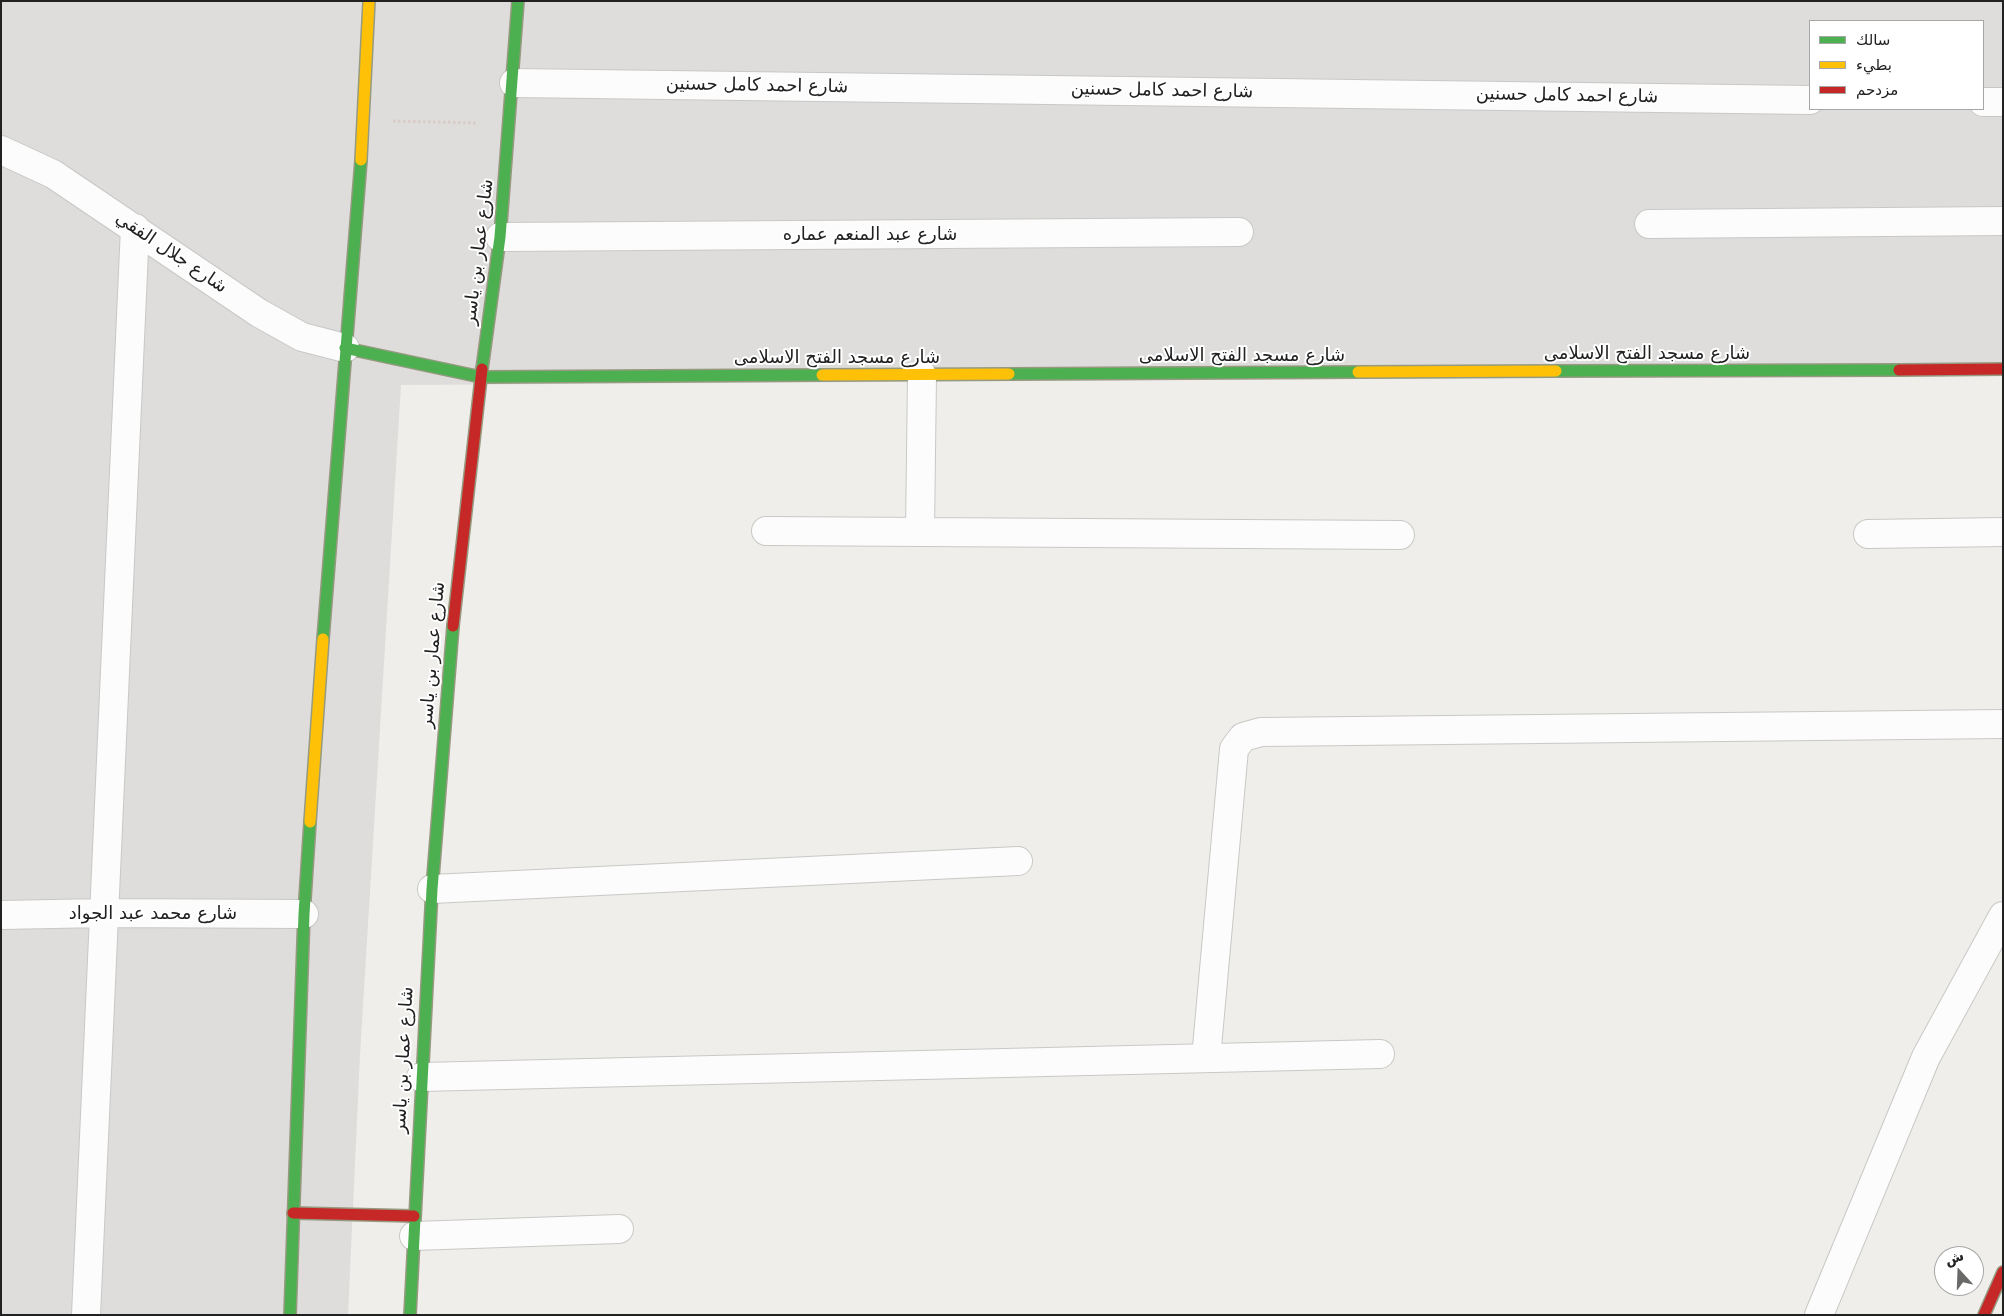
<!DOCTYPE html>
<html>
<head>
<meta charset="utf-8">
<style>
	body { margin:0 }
	#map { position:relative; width:2004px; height:1316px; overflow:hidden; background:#efeeea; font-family:"DejaVu Sans",Cairo,sans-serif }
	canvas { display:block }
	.frame { position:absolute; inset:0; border:2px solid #212121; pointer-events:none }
	.legend { position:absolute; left:1809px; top:20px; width:175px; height:90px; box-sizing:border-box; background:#fff; border:1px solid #a6a6a6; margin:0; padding:6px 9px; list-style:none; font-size:15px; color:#212121 }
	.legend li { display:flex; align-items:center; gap:10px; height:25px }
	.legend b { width:25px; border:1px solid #a6a6a6 }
	.north { position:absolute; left:1934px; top:1246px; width:50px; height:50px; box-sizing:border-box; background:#fff; border:1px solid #a6a6a6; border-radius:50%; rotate:340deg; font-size:14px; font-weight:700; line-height:20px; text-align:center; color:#212121 }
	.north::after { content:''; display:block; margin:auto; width:18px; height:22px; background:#696967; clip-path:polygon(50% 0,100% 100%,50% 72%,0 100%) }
</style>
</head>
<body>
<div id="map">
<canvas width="2004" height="1316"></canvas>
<div class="frame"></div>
<ul class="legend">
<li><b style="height:6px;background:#4caf50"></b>سالك</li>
<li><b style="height:6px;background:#ffc107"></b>بطيء</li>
<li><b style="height:6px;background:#c62828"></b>مزدحم</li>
</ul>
<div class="north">ش</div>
</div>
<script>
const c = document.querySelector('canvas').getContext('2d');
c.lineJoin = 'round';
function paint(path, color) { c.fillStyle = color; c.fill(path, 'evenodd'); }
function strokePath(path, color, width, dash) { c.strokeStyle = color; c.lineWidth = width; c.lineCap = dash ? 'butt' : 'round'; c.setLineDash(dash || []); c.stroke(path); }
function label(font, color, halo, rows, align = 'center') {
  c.font = font + ' "DejaVu Sans",Cairo,sans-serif'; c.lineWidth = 4; c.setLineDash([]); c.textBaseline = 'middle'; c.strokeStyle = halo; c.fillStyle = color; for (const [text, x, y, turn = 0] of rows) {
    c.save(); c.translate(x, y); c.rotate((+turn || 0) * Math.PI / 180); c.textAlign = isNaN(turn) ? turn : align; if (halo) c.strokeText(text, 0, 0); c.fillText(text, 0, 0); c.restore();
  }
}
const residential = new Path2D(`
	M1,1H2003V375L401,385L360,1055L348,1315H1ZM1810,21H1983V109H1810Z`);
const path = new Path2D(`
	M393,121L477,123`);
const street = new Path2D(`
	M514,83L1810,100
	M1983,102H2003
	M1,150L53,174L259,313L302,337L345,348
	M1649,224L2003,221
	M500,237L1239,232
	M766,531L1400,535
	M920,532L922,375
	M1868,534L2003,532
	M432,889L1018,861
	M1,915L104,913L304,914
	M1206,1058L1234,749L1243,737L1261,732L2003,724
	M421,1077L1380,1054
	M414,1236L619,1229
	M86,1315L135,228
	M1819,1315L1926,1057L2003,916`);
const fast = new Path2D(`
	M345,348L481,377L822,375
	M482,369L500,237L518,1
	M1556,371L1899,370
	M1009,374L1358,372
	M323,639L361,160
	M290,1315L304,914L310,822
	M410,1315L432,889L453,626`);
const slow = new Path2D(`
	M361,160L369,1
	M1358,372L1556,371
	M822,375L1009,374
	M310,822L323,639`);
const jam = new Path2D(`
	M1899,370L2003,369
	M453,626L482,369
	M293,1213L414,1216
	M1984,1315L2003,1272`);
const streetNames = [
	["شارع احمد كامل حسنين",757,86,1],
	["شارع احمد كامل حسنين",1162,91,1],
	["شارع احمد كامل حسنين",1567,96,1],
	["شارع عبد المنعم عماره",870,235],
	["شارع عمار بن ياسر",479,252,-83],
	["شارع جلال الفقي",171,253,34],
	["شارع مسجد الفتح الاسلامى",1647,354],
	["شارع مسجد الفتح الاسلامى",1242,356],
	["شارع مسجد الفتح الاسلامى",837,358],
	["شارع عمار بن ياسر",433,655,-85],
	["شارع محمد عبد الجواد",153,914],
	["شارع عمار بن ياسر",404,1060,-87]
];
paint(residential, '#dedddb');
strokePath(street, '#c8c8c6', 30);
strokePath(fast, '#969a80', 14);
strokePath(slow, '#969a80', 14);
strokePath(jam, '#969a80', 14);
strokePath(path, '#d8cbc8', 3, [2.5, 2.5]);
strokePath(street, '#fdfcfc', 28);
strokePath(fast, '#4caf50', 11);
strokePath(slow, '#ffc107', 11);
strokePath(jam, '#c62828', 11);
label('18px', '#212121', '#fff', streetNames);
</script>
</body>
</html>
